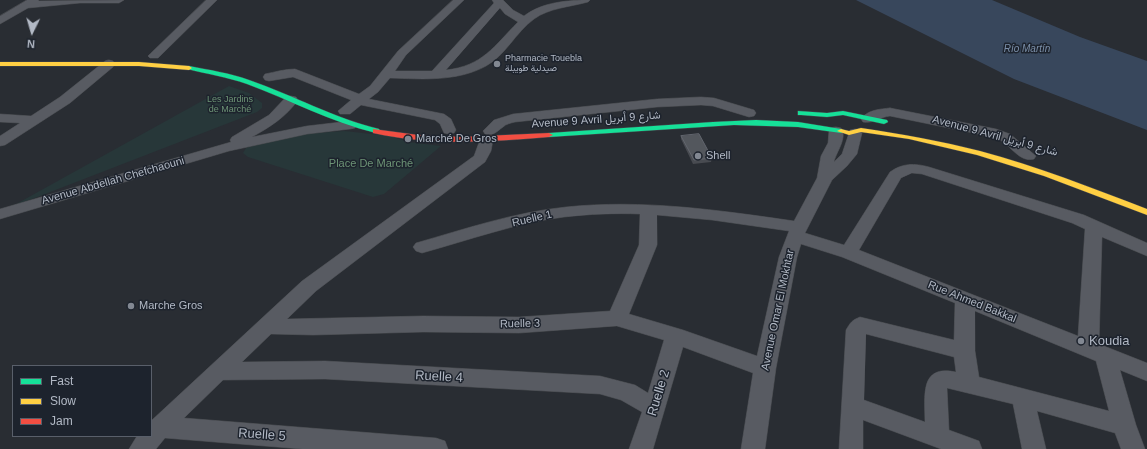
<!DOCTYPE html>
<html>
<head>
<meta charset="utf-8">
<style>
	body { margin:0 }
	#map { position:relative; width:1147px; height:449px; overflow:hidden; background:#292d33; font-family:Arial,sans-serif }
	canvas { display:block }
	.legend { position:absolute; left:12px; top:365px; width:140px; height:72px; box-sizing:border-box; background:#1d232d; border:1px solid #595f6a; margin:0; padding:5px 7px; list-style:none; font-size:12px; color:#b2b9c5 }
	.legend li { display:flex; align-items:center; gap:8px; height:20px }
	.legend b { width:20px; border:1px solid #595f6a }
	.north { position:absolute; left:12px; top:12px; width:40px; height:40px; -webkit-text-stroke:3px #1d232d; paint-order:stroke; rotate:185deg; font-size:11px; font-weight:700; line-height:16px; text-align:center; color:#b2b9c5 }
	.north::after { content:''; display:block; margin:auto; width:14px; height:18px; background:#b2b9c5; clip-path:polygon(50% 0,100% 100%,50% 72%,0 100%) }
</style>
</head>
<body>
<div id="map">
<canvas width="1147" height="449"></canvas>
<ul class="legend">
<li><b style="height:5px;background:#16e098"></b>Fast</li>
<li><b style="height:5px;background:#ffcf43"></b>Slow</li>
<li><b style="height:5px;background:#f24e42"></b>Jam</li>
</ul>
<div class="north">N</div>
</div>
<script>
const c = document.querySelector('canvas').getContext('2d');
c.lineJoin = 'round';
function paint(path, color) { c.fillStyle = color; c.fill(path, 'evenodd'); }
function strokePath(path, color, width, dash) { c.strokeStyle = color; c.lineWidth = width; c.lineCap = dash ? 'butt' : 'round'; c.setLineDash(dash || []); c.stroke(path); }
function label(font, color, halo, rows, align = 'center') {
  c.font = font + ' Arial,Vazirmatn,sans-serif'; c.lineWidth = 3; c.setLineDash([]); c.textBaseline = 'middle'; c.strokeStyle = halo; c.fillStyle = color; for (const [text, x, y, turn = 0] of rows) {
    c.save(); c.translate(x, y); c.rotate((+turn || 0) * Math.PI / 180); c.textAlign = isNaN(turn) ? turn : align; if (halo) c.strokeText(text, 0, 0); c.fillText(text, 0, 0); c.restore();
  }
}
const green = new Path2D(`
	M229,86L249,93L262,103V108L257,112L9,208Z
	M345,131L389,136L409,142L441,146L384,194L373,197L248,157L243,153L246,148L284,135Z`);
const water = new Path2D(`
	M856,0H992L1080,37L1147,61V130L1014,79Z`);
const street = new Path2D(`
	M27,0H39L38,1L124,0L119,3H80L28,8L0,24V16Z
	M206,0H217L158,58H150L148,56L150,54Z
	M453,0H464L406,55L395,71H432L494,3L492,0H503L513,10L524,16C542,2 568,0 590,0L588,2C570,7 549,8 534,19C515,33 506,55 486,66C457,82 422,79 390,78L378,92L369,99L444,114L451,119L456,130L454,133L449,134L444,133L440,124L435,120L361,105L350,114H340L338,111L351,100L293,77L269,81L265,80L263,77L265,74C275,72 285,69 295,69L359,94L370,86L398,51ZM500,8L505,14L518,22C494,46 483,66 446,70Z
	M109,60L113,61L115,64L113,67L70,103L5,145L0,146V136L20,123L0,122V114L31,116L60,97L105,61Z
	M291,96L296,97L298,100C286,117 270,127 252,137L307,126L350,121L355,122L357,125L355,128L350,129L307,134L229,151L0,219V209L231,142L230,140L232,137L269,115L286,97Z
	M701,97L714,98L754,110L756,113L754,116L749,117L713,106L701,105L657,107L515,122C511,123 506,124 503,127C496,132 494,136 485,134L483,131L494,120L513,114L657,99Z
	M890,108L996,129L1010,134L1036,156L1034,159C1020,163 1011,146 1000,140C996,138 991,137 988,136L890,116C880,117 873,124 863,122L861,119C867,110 880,109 890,108Z
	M836,127L841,128C848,138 836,152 834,162L842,154L850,130L855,129L860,130L862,133L857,154L847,166L832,180L805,233L844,245L890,172C902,163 915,163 929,167L1084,215L1147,243V256L1102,237L1099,344L1147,363V381L1120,370L1136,425L1145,449H1121L1115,433L1037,411L1046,449H1022L1013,404L947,388L949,430L979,441L982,449H941L863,420V449H839L846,330C850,323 852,320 860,317L954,340L955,303L842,257L801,244L797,257L776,368L765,449H741L753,373L683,347L653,449H629L642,412L621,400L600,394L325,379L223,380L184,418L436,438L445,441L448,449H302L165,438L156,449H129L137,436H151L152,420L302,281L474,156L481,137L486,136L491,137L493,140L491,151L485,162L316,291L287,319L423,316L519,317L610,311L639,245L640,214C615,213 589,214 564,217C516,223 469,240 422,253L416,251L413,247L416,243C465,229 515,212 566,207C642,199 718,210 794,221L817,178L821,156L828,143L829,131L831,128ZM912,173L922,174L1072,223L1085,229L1078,336L859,250L901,178ZM657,215L712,220L789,231L779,257L757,356L683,330L629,314L657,245ZM975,311L1096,361L1109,411L979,377L975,351ZM617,326L664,340L648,393L635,385L600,376L325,361L242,362L271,334L313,335L423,332L519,333ZM866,334L954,357L956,372C919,364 925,396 925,422L864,400Z`);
const fast = new Path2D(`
	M189,66C209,70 230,73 249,80C293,95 333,118 379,129L380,131L376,133C331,122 290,100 247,84C227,77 207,74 187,69L186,68Z
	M798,111L827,113L843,111L887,120L888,122L884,124L843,115L827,117L801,115H798Z
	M756,120L798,122L841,129L845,131L841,133L798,127L734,125L549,137L545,135L549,133L564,132L713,122Z`);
const slow = new Path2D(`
	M0,62H139L189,66L192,68L189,70L139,66H0Z
	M861,128C901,134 941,141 980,151C1037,166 1092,188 1147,209V215L1044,176L977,155L909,139L861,132L849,135L837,131L841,129L849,131Z`);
const jam = new Path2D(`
	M373,129L418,135L462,137L549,133L553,135L549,137C491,142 431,146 373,133Z`);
const wall = new Path2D(`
	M681,136L712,158L711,162L693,164L681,139Z`);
const building = new Path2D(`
	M699,134L712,158L694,160L681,136Z`);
const markers = [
	[497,64,4,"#828892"],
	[408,139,4,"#828892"],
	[698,156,4,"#828892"],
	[131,306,4,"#828892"],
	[1081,341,4,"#828892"]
];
const farPoinames = [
	["Pharmacie Touebla",505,59],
	["صيدلية طويبلة",505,69]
];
const farParknames = [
	["Les Jardins",230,100],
	["de Marché",230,110]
];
const farWaternames = [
	["Río Martín",1027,49]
];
const streetNames = [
	["Avenue 9 Avril شارع 9 أبريل",596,120,-4],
	["Avenue 9 Avril شارع 9 أبريل",995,136,15],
	["Avenue Abdellah Chefchaouni",113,181,-16],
	["Ruelle 1",532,219,-13],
	["Rue Ahmed Bakkal",972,302,22],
	["Avenue Omar El Mokhtar",778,310,-78],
	["Ruelle 3",520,324,-1]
];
const poiNames = [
	["Marché De Gros",416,139],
	["Shell",706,156],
	["Marche Gros",139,306]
];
const parkNames = [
	["Place De Marché",371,164]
];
const nearPoinames = [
	["Koudia",1089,341]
];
const nearStreetnames = [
	["Ruelle 4",439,377,3],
	["Ruelle 2",659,393,-73],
	["Ruelle 5",262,435,4]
];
paint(green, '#273739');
paint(water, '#38475c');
strokePath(street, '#45484c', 1);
strokePath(fast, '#45494f', 1);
strokePath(slow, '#45494f', 1);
strokePath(jam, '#45494f', 1);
paint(street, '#585b62');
paint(fast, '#16e098');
paint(slow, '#ffcf43');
paint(jam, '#f24e42');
paint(wall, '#484b51');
paint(building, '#53575d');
strokePath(building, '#62666e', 1);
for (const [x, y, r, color] of markers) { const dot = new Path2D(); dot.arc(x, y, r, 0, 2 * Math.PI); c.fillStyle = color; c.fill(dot); strokePath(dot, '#1d232d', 1.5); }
label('9px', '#b2b9c5', '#1d232d', farPoinames, 'left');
label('9px', '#6c9375', '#1d232d', farParknames);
label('italic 10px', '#7c90aa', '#1d232d', farWaternames);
label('11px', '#b2b9c5', '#1d232d', streetNames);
label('11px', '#b2b9c5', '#1d232d', poiNames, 'left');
label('11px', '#6c9375', '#1d232d', parkNames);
label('13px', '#b2b9c5', '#1d232d', nearPoinames, 'left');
label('13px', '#b2b9c5', '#1d232d', nearStreetnames);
</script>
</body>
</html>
